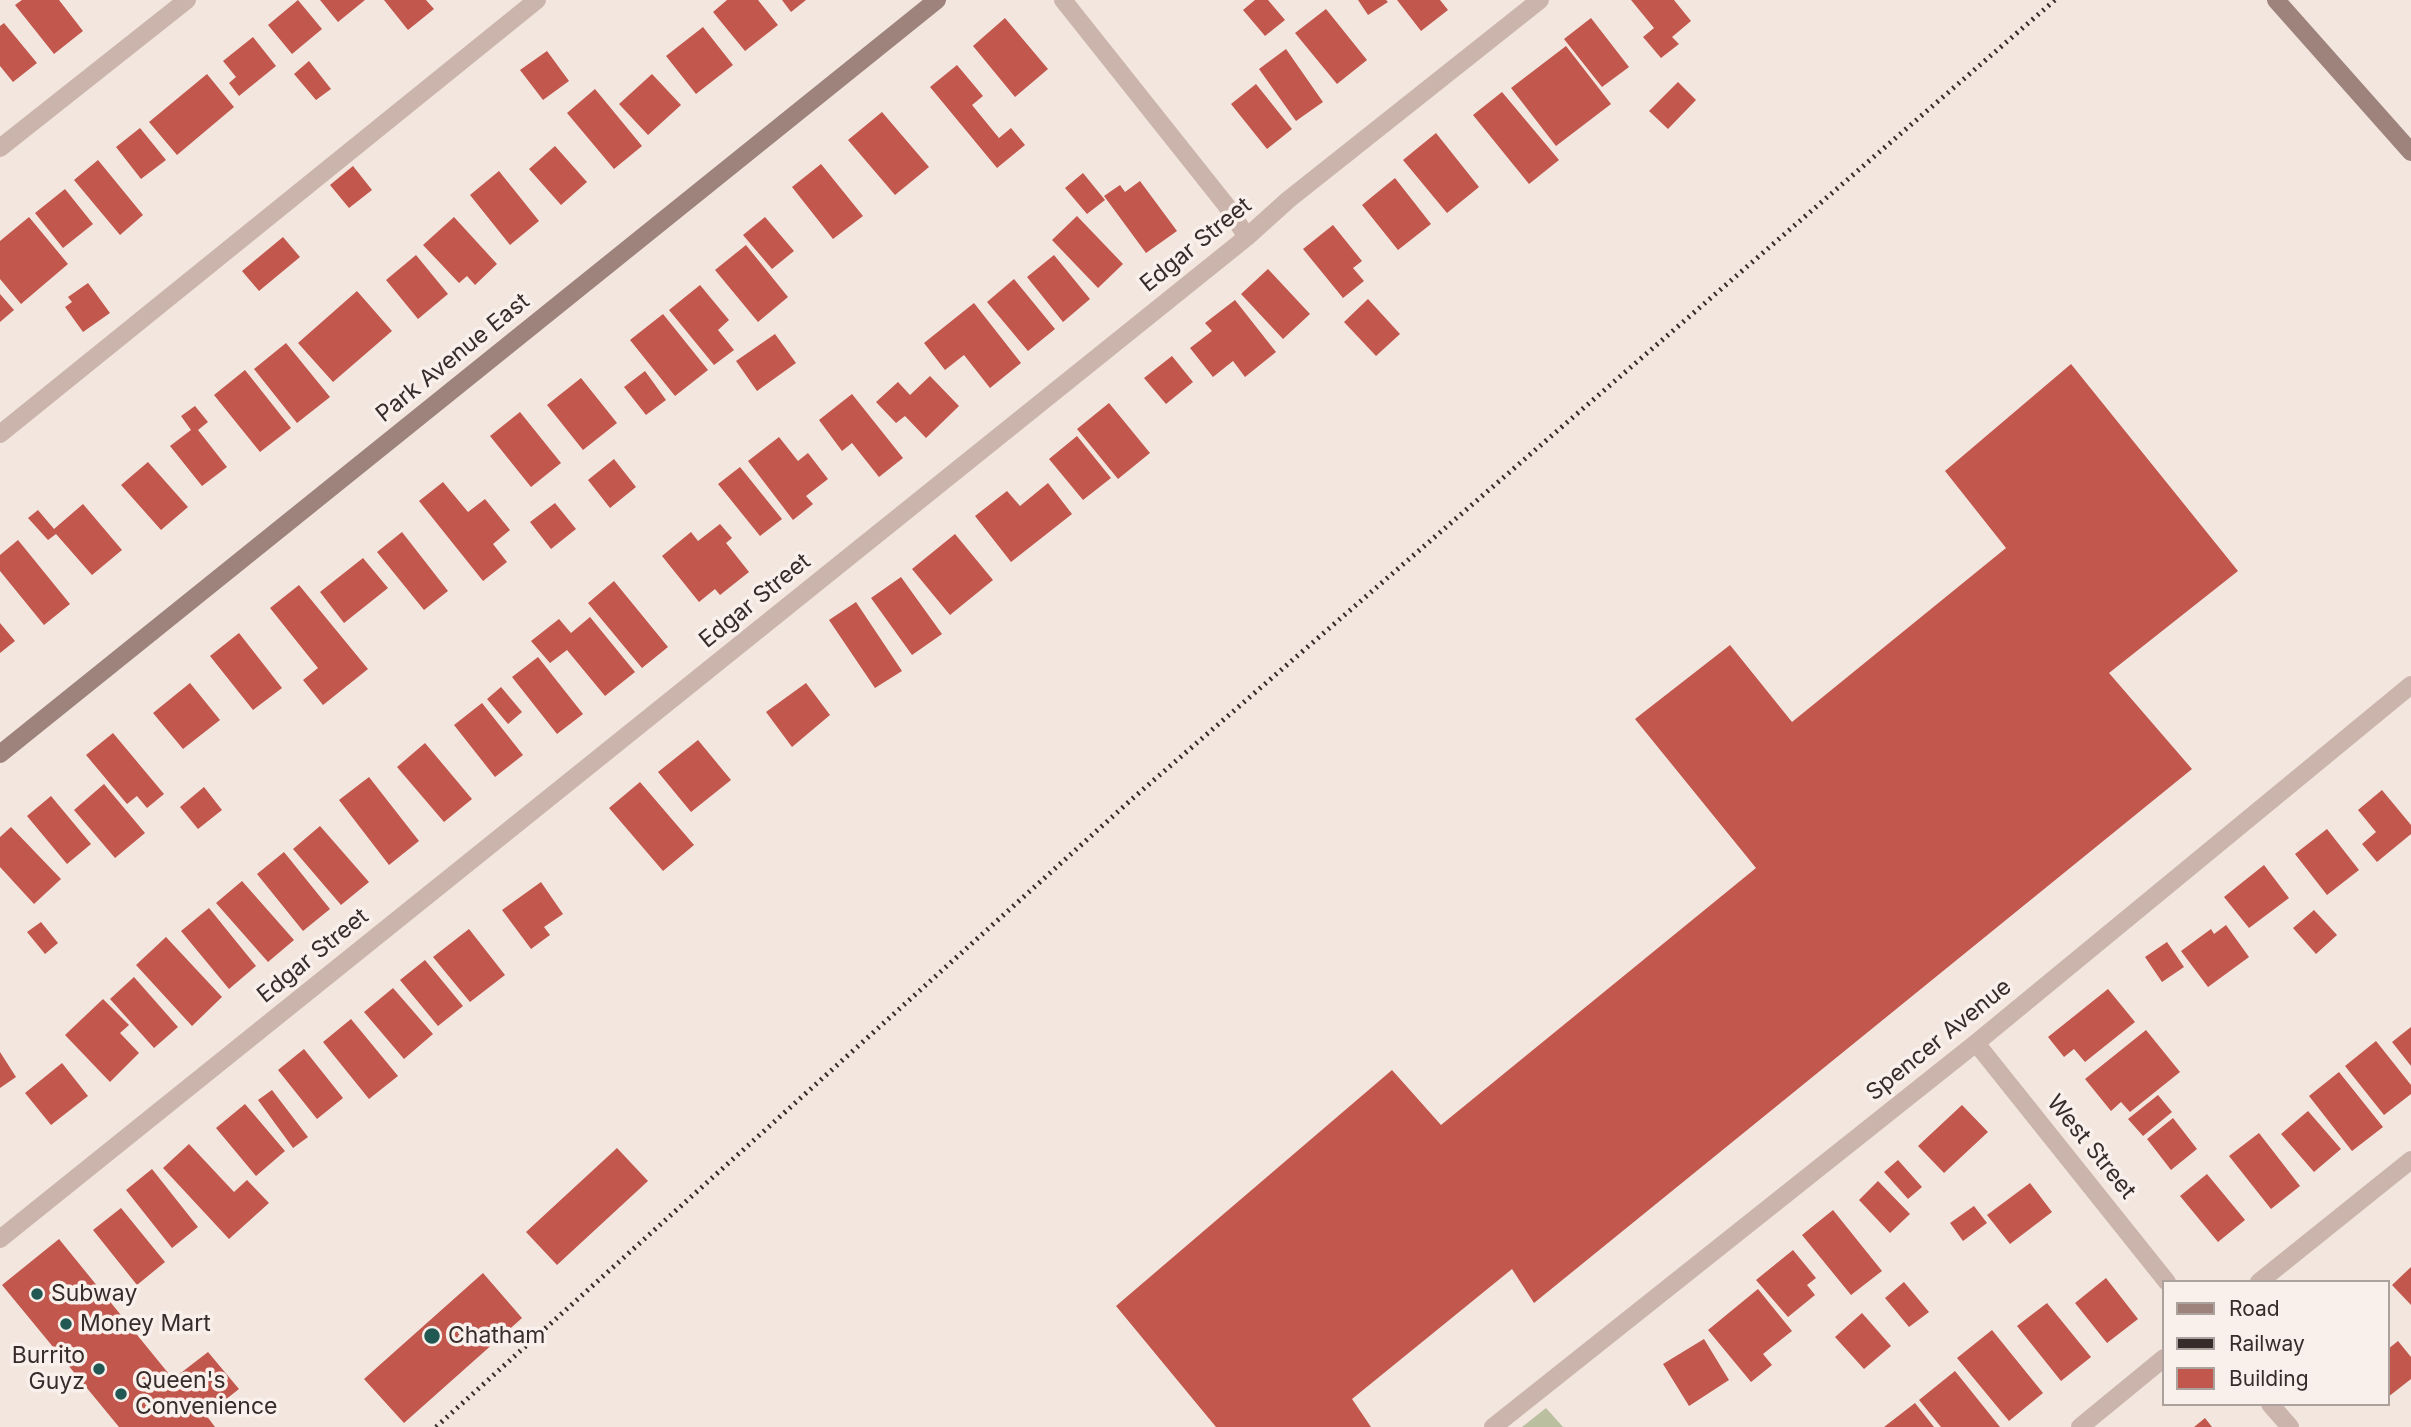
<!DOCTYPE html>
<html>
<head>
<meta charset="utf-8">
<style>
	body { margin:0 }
	#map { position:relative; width:2411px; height:1427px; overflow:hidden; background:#f2e6de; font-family:Inter,sans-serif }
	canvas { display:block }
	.legend { position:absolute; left:2162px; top:1280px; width:228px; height:126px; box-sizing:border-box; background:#f9f0eb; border:2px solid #aba29e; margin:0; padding:9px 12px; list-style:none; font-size:21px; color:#372c2a }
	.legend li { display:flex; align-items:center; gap:14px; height:35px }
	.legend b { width:35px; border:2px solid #aba29e }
</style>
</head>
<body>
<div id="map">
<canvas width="2411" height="1427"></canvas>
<ul class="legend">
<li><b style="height:9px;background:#9d837c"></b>Road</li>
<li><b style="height:9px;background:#372c2a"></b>Railway</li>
<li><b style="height:19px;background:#c1574d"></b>Building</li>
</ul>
</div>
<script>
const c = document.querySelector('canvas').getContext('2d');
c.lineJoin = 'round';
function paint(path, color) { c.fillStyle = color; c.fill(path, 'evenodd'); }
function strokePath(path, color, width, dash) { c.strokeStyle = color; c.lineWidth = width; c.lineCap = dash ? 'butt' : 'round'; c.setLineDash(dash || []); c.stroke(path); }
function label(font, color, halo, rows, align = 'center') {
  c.font = font + ' Inter,sans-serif'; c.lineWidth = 7; c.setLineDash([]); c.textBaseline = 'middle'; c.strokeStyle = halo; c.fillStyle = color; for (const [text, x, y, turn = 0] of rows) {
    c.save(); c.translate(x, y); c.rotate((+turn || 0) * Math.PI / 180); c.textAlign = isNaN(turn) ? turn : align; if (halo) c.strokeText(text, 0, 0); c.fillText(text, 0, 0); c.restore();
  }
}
const green = new Path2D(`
	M1546,1408L1563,1427H1522Z`);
const building = new Path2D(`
	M22,0H59L83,31L54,54L15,5Z
	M298,0L322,29L292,54L268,25Z
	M320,0H365L338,22Z
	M384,0H426L434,9L408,30Z
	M727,0H758L778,25L745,51L713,12Z
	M782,0H806L791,12Z
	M1255,0H1268L1285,20L1265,36L1243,10Z
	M1358,0H1386L1388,2L1368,15Z
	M1397,0H1440L1448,10L1421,31Z
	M1631,0H1674L1691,21L1672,37L1679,44L1661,58L1643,37L1654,28Z
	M1326,9L1367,60L1337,84L1295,33Z
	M1005,18L1048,69L1015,97L973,46Z
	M1591,18L1629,67L1602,87L1564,39Z
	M4,23L37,63L13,82L0,66V26Z
	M703,27L733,65L696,94L666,56Z
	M253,37L276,66L239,96L229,83L236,77L223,61Z
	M1566,46L1611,104L1556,146L1511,88Z
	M1286,49L1323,102L1296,121L1259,69Z
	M547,51L569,81L543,100L520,70Z
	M309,61L331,89L316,100L294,74Z
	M957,65L983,96L972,105L999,138L1011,128L1025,145L997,168L930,87Z
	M207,74L234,107L177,155L149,122Z
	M652,74L681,105L648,135L619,104Z
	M1678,82L1696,100L1668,129L1649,111Z
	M1256,84L1292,129L1267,149L1231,104Z
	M595,89L642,146L614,169L567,113Z
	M1502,92L1559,160L1529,184L1473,115Z
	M882,112L929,167L895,195L848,140Z
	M140,128L166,160L141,179L116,147Z
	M1436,133L1479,187L1447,213L1403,160Z
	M555,146L587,182L561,205L529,169Z
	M98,160L143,215L120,235L74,180Z
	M821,164L863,216L833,239L792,187Z
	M353,166L372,190L349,208L330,185Z
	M499,171L539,221L510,245L470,195Z
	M1083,173L1105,200L1087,214L1065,188Z
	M1395,178L1431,224L1398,250L1362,205Z
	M1140,181L1177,231L1146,253L1104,196L1120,185L1125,192Z
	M65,189L93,224L63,248L35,213Z
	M1077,216L1123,264L1098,288L1052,240Z
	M29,217L68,264L21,304L0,279V241Z
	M454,217L497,264L475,285L467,276L459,283L423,245Z
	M765,217L794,251L772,269L743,235Z
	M1333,225L1362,261L1353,268L1364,281L1343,298L1303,249Z
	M283,237L300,257L259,291L242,271Z
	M746,245L788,297L758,322L715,270Z
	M416,255L448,294L418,319L386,280Z
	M1054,255L1090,299L1063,322L1027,277Z
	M1268,269L1310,314L1283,339L1241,294Z
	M1014,279L1055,329L1028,351L987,302Z
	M88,283L110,313L83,332L65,307L72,302L68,297Z
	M700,285L729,320L718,330L734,350L714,365L669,310Z
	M357,291L392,331L333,382L298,343Z
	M0,294L14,310L0,322Z
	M1368,299L1400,334L1376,356L1344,322Z
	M1235,300L1276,352L1245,377L1233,361L1213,377L1190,348L1212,331L1205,323Z
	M974,303L1021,363L990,388L964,355L945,370L924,343Z
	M663,314L708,370L675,396L630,340Z
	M775,334L796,363L757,391L736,361Z
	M286,343L330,397L297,423L254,369Z
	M1172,356L1193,382L1166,404L1144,378Z
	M2071,364L2238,571L2109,673L2192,769L1534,1303L1512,1269L1352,1399L1371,1427H1216L1116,1306L1392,1070L1441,1125L1756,868L1635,719L1730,645L1792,722L2006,548L1945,471Z
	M245,370L291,428L260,452L214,395Z
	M645,371L666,400L646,415L624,387Z
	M930,376L959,406L926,438L905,416L896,423L876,402L898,382L910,395Z
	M581,378L617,423L583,450L547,405Z
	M852,394L903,458L879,477L852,443L842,451L819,420Z
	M1109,403L1150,453L1118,479L1077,429Z
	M195,406L208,422L198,430L227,467L202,486L170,446L191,430L181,416Z
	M520,412L561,463L531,487L490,436Z
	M1077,436L1111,478L1083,500L1049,459Z
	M779,437L798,461L808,453L828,479L806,496L813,504L793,520L748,461Z
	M614,459L636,487L610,508L588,480Z
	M148,462L188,507L161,530L121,485Z
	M740,467L782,519L760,536L718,484Z
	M443,482L468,512L485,499L510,530L493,544L507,562L483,581L419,501Z
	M1048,483L1072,514L1011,562L975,516L1007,491L1020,506Z
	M555,503L576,529L551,549L530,522Z
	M83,504L122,550L92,575L56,534L48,540L28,518L38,510L54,529Z
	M720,524L732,538L726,543L749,572L720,595L715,589L699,602L662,556L691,532L698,541Z
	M402,532L448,591L424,610L377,552Z
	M955,534L993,580L950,615L912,569Z
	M18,540L70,604L44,625L0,571V555Z
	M363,558L388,588L344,623L320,592Z
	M901,577L942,634L912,655L871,598Z
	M614,581L668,647L642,668L588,603Z
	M299,585L368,669L323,705L303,680L318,668L270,608Z
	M856,602L902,671L875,688L829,620Z
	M590,617L635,672L605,696L567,650L550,663L531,641L559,619L571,633Z
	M0,623L15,641L0,653Z
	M239,633L282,688L253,710L210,656Z
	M538,657L583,714L557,734L512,677Z
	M190,683L220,720L183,749L153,713Z
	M806,683L830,715L792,747L766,712Z
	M501,687L522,712L508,724L487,699Z
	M482,703L523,755L495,777L454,725Z
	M113,733L164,794L147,808L137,796L127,804L86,755Z
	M698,740L731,780L691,812L658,772Z
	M425,743L472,799L444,822L397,767Z
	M369,777L419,841L389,865L339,800Z
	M640,782L694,845L663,871L609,808Z
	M104,784L145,833L115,858L74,810Z
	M204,787L222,810L198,829L180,807Z
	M2382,790L2411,825V834L2377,862L2362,844L2376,832L2358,810Z
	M51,796L91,844L67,864L27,816Z
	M320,826L369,882L341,905L293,849Z
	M11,827L61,879L34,904L0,867V837Z
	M2327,829L2359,870L2327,895L2295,854Z
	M284,852L330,909L303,931L257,874Z
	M2264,865L2289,898L2249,928L2224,897Z
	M242,881L294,940L268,962L216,903Z
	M541,882L563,914L544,927L550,935L531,949L502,910Z
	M209,908L256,966L229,989L181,931Z
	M2314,910L2337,935L2316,954L2293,928Z
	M41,922L58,943L45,954L27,932Z
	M2226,925L2249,957L2208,987L2181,951L2211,929L2214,934Z
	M469,929L505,975L470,1002L433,957Z
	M166,937L222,997L192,1026L136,965Z
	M2167,942L2184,967L2162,982L2145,957Z
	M425,960L463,1006L438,1026L400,980Z
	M134,977L178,1027L154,1048L110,999Z
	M393,988L433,1034L404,1059L364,1012Z
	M2108,989L2135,1022L2085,1062L2074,1049L2064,1057L2048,1037Z
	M103,999L129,1025L120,1033L139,1053L110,1082L65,1035Z
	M351,1019L398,1076L369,1099L323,1042Z
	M2411,1027V1066L2392,1042Z
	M2146,1030L2180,1072L2130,1112L2121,1102L2111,1111L2085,1079Z
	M2376,1041L2411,1085V1094L2384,1115L2345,1066Z
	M304,1049L343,1098L317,1119L278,1070Z
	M0,1052L16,1077L0,1088Z
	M62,1063L88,1096L51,1125L25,1093Z
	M2339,1072L2383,1127L2352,1151L2309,1096Z
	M272,1090L308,1137L293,1148L258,1100Z
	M2158,1095L2172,1112L2143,1136L2128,1119Z
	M245,1104L285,1151L256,1176L216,1128Z
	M1962,1105L1988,1132L1944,1173L1918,1146Z
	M2308,1111L2341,1149L2314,1172L2281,1134Z
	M2173,1118L2197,1149L2171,1170L2147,1139Z
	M2259,1133L2300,1186L2271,1209L2229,1156Z
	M189,1144L234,1192L247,1180L269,1203L229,1239L163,1168Z
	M617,1148L648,1181L557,1265L526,1232Z
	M1898,1160L1922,1187L1908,1199L1884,1172Z
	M152,1169L198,1227L172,1248L126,1190Z
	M2207,1174L2245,1220L2218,1242L2180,1196Z
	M1878,1181L1910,1214L1890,1233L1859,1200Z
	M2030,1183L2052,1212L2010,1244L1987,1215Z
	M1974,1206L1987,1223L1963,1241L1950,1223Z
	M121,1208L165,1262L137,1285L93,1230Z
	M1833,1210L1882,1271L1851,1295L1802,1235Z
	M59,1239L173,1379L208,1352L239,1389L206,1415L215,1427H119L2,1285Z
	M1793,1250L1816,1278L1807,1285L1815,1295L1788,1317L1756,1280Z
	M2411,1267V1305L2392,1285Z
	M483,1273L522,1318L404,1423L364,1379Z
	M2106,1278L2138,1319L2107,1343L2075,1303Z
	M1904,1282L1929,1312L1909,1327L1885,1298Z
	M1758,1289L1792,1331L1763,1354L1772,1365L1751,1382L1708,1330Z
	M2047,1303L2091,1357L2061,1381L2017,1326Z
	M1862,1313L1891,1346L1864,1369L1835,1337Z
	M1992,1330L2043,1393L2009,1421L1957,1358Z
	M1704,1339L1729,1380L1689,1406L1663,1364Z
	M2398,1341L2411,1357V1379L2388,1397V1349Z
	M1955,1371L2000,1427H1941L1919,1400Z
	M1915,1403L1934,1427H1884Z
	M2205,1418L2212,1427H2194Z`);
const service = new Path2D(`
	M0,434L537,0`);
const minor = new Path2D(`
	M1063,0L1226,205L1247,237
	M0,148L187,0
	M1976,1043L2167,1282
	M0,1239L1247,237L1288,200L1540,0
	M2259,1282L2411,1160
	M2270,1404L2290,1427
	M1493,1427L1976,1043L2411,685
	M2080,1427L2164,1358`);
const secondary = new Path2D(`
	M2276,0L2411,152
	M0,754L937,0`);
const rail = new Path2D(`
	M436,1427L1132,799L2055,0`);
const markers = [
	[37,1294,7,"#215853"],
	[66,1324,7,"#215853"],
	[432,1336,9,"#215853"],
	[99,1369,7,"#215853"],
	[121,1394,7,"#215853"]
];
const streetNames = [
	["Edgar Street",1196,245,-39],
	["Park Avenue East",453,358,-39],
	["Edgar Street",755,601,-39],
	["Edgar Street",313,956,-39],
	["Spencer Avenue",1939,1040,-39],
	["West Street",2091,1147,51]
];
const poiNames = [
	["Subway",51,1294],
	["Money Mart",80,1324],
	["Chatham",448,1336],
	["Burrito",85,1356,"right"],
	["Guyz",85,1382,"right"],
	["Queen's",135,1381],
	["Convenience",135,1407]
];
paint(green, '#bac09f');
paint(building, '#c1574d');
strokePath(service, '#cab4ab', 18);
strokePath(minor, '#cab4ab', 18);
strokePath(secondary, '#9d837c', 18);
strokePath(rail, '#372c2a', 5, [2, 5]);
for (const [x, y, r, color] of markers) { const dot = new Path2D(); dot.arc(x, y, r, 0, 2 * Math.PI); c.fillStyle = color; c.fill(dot); strokePath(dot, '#f9f0eb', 2.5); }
label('23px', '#372c2a', '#f9f0eb', streetNames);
label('23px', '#372c2a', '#f9f0eb', poiNames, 'left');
</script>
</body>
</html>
